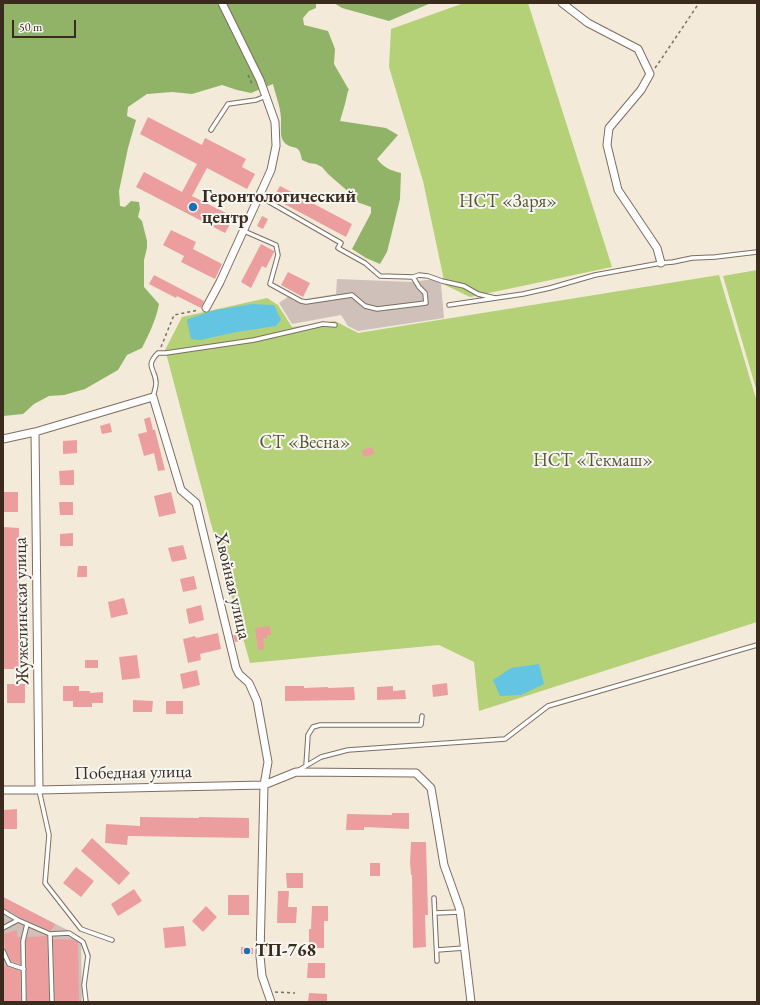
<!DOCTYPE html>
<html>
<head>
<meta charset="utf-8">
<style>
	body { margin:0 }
	#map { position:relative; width:760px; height:1005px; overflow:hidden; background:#f4eada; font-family:"EB Garamond",serif }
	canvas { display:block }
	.frame { position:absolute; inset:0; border:4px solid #3b2a1e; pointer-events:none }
	.scale { position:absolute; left:12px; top:20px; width:64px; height:18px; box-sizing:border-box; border:2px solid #3b2a1e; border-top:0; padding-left:5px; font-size:12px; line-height:14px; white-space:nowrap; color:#3b2a1e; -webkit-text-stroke:3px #f6f6f2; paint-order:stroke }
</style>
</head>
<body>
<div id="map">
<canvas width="760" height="1005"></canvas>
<div class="frame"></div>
<div class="scale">50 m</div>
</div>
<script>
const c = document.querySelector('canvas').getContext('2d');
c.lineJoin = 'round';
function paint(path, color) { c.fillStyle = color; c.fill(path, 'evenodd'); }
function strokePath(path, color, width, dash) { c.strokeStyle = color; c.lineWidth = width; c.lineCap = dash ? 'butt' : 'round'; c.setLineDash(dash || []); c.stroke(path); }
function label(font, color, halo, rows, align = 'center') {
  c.font = font + ' "EB Garamond",serif'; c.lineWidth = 4; c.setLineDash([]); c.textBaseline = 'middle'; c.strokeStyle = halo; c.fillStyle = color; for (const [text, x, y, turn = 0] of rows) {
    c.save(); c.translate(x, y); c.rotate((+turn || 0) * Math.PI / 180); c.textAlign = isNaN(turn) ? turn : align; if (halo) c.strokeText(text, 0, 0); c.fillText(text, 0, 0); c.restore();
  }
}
const industrial = new Path2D(`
	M337,279L413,282L433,279L441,284L444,318L358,331L348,326L341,315L292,324L279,303L289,296L294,301L336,294Z
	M3,897L81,937L82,1002H3Z`);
const green = new Path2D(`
	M464,3H528L612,267L470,297L445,285L423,181L389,67L391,29Z
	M757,270V392L723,276Z
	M719,275L757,402V622L479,711L474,662L439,645L250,663L210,520L166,353L165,350L182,317L267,298L278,305L292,327L335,321L358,333Z`);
const forest = new Path2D(`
	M3,3H316V8L309,11L303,18L304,25L328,31L335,49L334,64L349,90L348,91L345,104L340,121L386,128L398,135L377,159C384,168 390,170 401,173L400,199L391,236L387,252L380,264L366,258L352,249L371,213V207L354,201L351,194L328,174L322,167L316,164L309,163L302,160C299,141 293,152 284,142C280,137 281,130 281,124C282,110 276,97 273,84L251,93L237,90L222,85L192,94L172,92L147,94L128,107L127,116L136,120L128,148L119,191L120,206L125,207L131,201L139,202L140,209L138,217L142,221L147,241V248L144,260V287L159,304C156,320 149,334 142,348L127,355L118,370L85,389L64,395L49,396L34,404L23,414L3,416Z
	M334,3H431L389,21L342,8Z`);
const water = new Path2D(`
	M252,304L274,305L281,320L276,326L237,332L200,340L191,339L187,321L188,319L215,310Z
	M539,664L544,684L521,695L500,696L493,680L511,668Z`);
const building = new Path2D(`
	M148,117L202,145L205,138L246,159L242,167L255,174L247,189L207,168L192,196L234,217L225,233L136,187L144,172L182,192L197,164L140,134Z
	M280,186L352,224L346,237L273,198Z
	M262,216L268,219L263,229L257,226Z
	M171,230L196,242L193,249L222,264L215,279L181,262L184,256L163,245Z
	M261,244L274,251V252L266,268L262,266L251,288L241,282Z
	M288,272L310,283L303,297L281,285Z
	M154,275L204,301L201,308L177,296L176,298L149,284Z
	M150,417L153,430H155L165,470L158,471L154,453L144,456L138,434L147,432L144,419Z
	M110,423L112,432L102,434L100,426Z
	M77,440V453L63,454V441Z
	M372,447L374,454L364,457L362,450Z
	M74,470V485H60L59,471Z
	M3,492H18V512H3Z
	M171,492L176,513L159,517L154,496Z
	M59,502H73V515H60Z
	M3,527L19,528L18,619H22V669H4Z
	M73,533V546H60V534Z
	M183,545L187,559L172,562L168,548Z
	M78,566H87V577H77Z
	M194,576L197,589L183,592L180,579Z
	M124,598L128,614L111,618L108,602Z
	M201,605L204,620L189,624L186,609Z
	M270,626L271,635H267V638H263L264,649L258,650L255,628Z
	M218,633L221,649L200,654L201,660L188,663L183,639L195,636L196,638Z
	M242,634L243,641L235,642L233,635Z
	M137,655L140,678L122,680L119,657Z
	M85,660H98V668H85Z
	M197,670L200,685L183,689L180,674Z
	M447,683L448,695L433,697L432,685Z
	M7,684H25V703H7Z
	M63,686H79V691H90V693L103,692V703H92V707H73V701H63Z
	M285,686H304V688L328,687V688L354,687L355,700L285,701Z
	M393,686V691L405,690L406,699L377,700V687Z
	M133,700L153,701L152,712H133Z
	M166,701H183V714H166Z
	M17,809V829H3V810Z
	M392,813H409V829L364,827V830H346L347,814L392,815Z
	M140,817L199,818V817L249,818V838L128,836L127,845L105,843L106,824L140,826Z
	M92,838L130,873L119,885L81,851Z
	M411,842H426L428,915H425L426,947L413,948L412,875H411L410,862Z
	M370,863H380V876H370Z
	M76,867L94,881L81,897L63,883Z
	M286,873H303V888H287Z
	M134,889L142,901L118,916L111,904Z
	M278,891H289L288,907H297L296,923H277Z
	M228,895H249V915H228Z
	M3,897L55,924L51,931L24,919L3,908Z
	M206,906L217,917L203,932L192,921Z
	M312,906H328V921H324V948H309V929H311Z
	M184,926L186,946L165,948L163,928Z
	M17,930V937H21L20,941V964L11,961L5,948L4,934Z
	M47,936L49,1002H27L26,941L27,937Z
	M53,939L74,940L78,942L79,1002H55Z
	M241,947L253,948V954H241Z
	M3,962L6,968V965L8,967L20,971L21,1002H3Z
	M308,963H325V978H307Z
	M309,993L327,994V1002H308Z`);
const path = new Path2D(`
	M655,68L660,61L699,3
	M248,75L253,86
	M161,347L174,315L199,310
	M275,992L295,993`);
const lane = new Path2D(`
	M211,130L228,104L256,100L266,96
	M259,196L341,243L338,248L365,263L380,276L413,277
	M244,231L276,245L278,255L270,284L301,301L306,302L352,295L365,306L377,309L426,303L425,293L419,287L413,277L419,275L428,276L442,281L464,286L478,294L495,298
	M449,305L523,294L550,288L595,275L661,263L673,262L692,258L715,257L757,252
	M153,397C154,392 156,388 156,383C156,369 144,367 158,353H166L254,340L323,324L335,325
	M306,766L308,735L313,727L320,725H421L422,716
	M299,770L321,757L348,750L505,739L548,706L757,645
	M39,790L49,835L45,883L81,929L112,940
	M434,898L437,961
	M3,911L18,920
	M435,913L460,912
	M3,928L18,920L50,934L69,933L83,942L88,956L84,985L86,1002
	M50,934L52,1002
	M437,950L464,948
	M3,951L9,964L24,969
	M24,1002L23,941L27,924`);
const street = new Path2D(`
	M562,3L588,23L638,49L650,74L641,90L609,128L607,145L618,190L657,248L661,263
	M206,308L220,282L271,170L276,146L275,122L260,80L222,3
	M35,432L39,790
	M3,439L35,432L153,397L181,490L196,503L236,668L239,674L249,683L257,701L268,762L264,785L260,956L262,976L271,1002
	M3,790H39L264,785L296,772L416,773L431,788L444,865L460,910L471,1002`);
const markers = [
	[193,207,5,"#1f6fb2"],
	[247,951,4,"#1f6fb2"]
];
const poiNames = [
	["Геронтологический",202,197],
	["центр",202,218],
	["ТП-768",255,951]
];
const parkNames = [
	["НСТ «Заря»",508,202],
	["СТ «Весна»",305,443],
	["НСТ «Текмаш»",593,461]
];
const streetNames = [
	["Хвойная улица",232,586,77],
	["Жужелинская улица",22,611,-91],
	["Победная улица",133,773,-1]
];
paint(industrial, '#cfc0ba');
paint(green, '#b5d177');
paint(forest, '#90b368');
paint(water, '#64c5e2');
paint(building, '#eb9e9d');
strokePath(lane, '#7c6d60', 5.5);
strokePath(street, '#7c6d60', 9);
strokePath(path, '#7c6d60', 1.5, [3, 3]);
strokePath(lane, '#fff', 3.5);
strokePath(street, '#fff', 7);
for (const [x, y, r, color] of markers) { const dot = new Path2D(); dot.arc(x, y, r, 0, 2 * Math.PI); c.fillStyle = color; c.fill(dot); strokePath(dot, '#f6f6f2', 1.5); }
label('bold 18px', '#3b2a1e', '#f6f6f2', poiNames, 'left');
label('18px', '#5a5434', '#f6f6f2', parkNames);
label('18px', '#3b2a1e', '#f6f6f2', streetNames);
</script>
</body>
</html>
